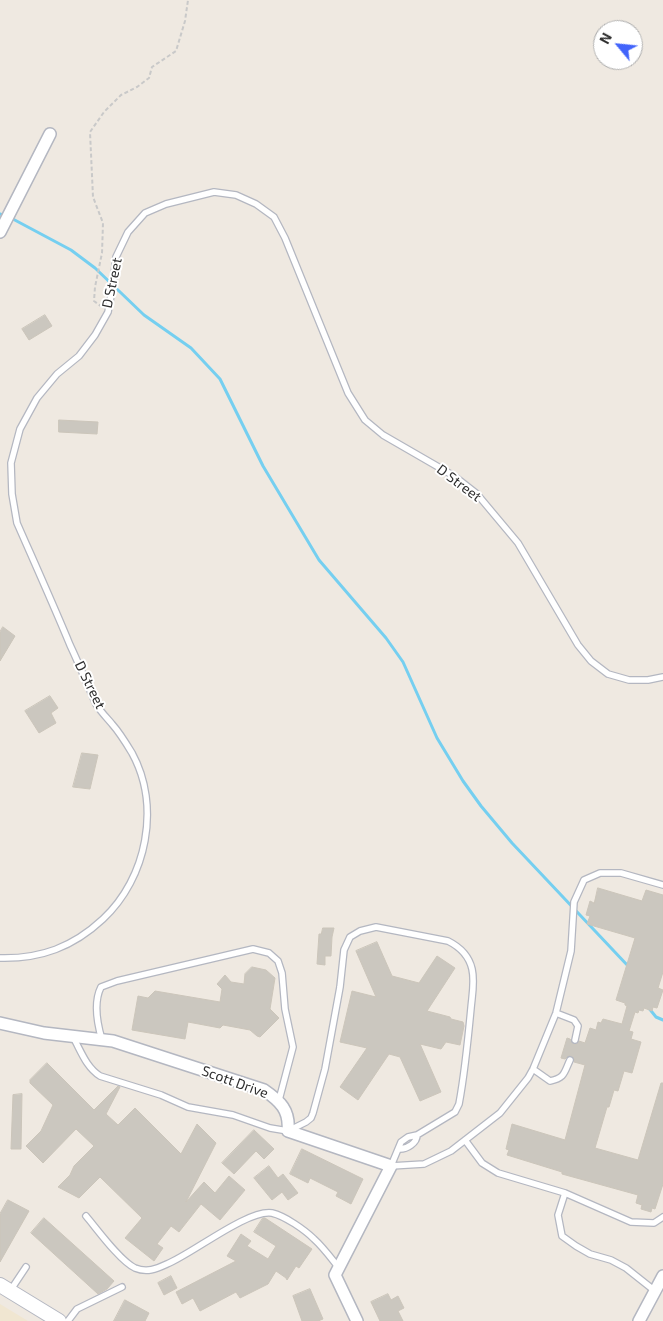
<!DOCTYPE html>
<html>
<head>
<meta charset="utf-8">
<style>
	body { margin:0 }
	#map { position:relative; width:663px; height:1321px; overflow:hidden; background:#efe9e1; font-family:"Exo 2",sans-serif }
	canvas { display:block }
	.north { position:absolute; left:593px; top:20px; width:50px; height:50px; box-sizing:border-box; background:#fff; border:1px solid #ababab; border-radius:50%; rotate:298deg; font-size:14px; font-weight:700; line-height:20px; text-align:center; color:#2e2e2e }
	.north::after { content:''; display:block; margin:auto; width:18px; height:22px; background:#4264fb; clip-path:polygon(50% 0,100% 100%,50% 72%,0 100%) }
</style>
</head>
<body>
<div id="map">
<canvas width="663" height="1321"></canvas>
<div class="north">N</div>
</div>
<script>
const c = document.querySelector('canvas').getContext('2d');
c.lineJoin = 'round';
function paint(path, color) { c.fillStyle = color; c.fill(path, 'evenodd'); }
function strokePath(path, color, width, dash) { c.strokeStyle = color; c.lineWidth = width; c.lineCap = dash ? 'butt' : 'round'; c.setLineDash(dash || []); c.stroke(path); }
function label(font, color, halo, rows, align = 'center') {
  c.font = font + ' "Exo 2",sans-serif'; c.lineWidth = 4; c.setLineDash([]); c.textBaseline = 'middle'; c.strokeStyle = halo; c.fillStyle = color; for (const [text, x, y, turn = 0] of rows) {
    c.save(); c.translate(x, y); c.rotate((+turn || 0) * Math.PI / 180); c.textAlign = isNaN(turn) ? turn : align; if (halo) c.strokeText(text, 0, 0); c.fillText(text, 0, 0); c.restore();
  }
}
const education = new Path2D(`
	M0,1304L28,1321H0Z`);
const stream = new Path2D(`
	M0,214L11,218L71,250L95,268L144,315L191,348L220,379L263,466L319,560L386,638L403,662L437,738L463,781L481,806L512,843L629,967
	M648,1007L656,1017L663,1020`);
const building = new Path2D(`
	M45,315L52,326L29,340L22,329Z
	M59,420L98,422L97,434L59,432Z
	M3,627L15,636L0,661V632Z
	M50,696L58,708L51,713L56,723L39,733L25,711Z
	M82,753L98,755L90,789L73,787Z
	M598,888L642,901L646,890L663,895V972L658,988L663,990L657,1008L653,1007L652,1011L644,1008L643,1011L639,1010L638,1013L635,1012L629,1031L633,1032L631,1039L641,1042L632,1073L624,1071L618,1091L614,1090L609,1107H607L595,1148L638,1160L661,1083H663V1184L655,1209L652,1208L651,1212L641,1209L642,1205L636,1203L638,1195L562,1174V1172L507,1155L509,1150L506,1149L512,1124L565,1140L585,1065L574,1062V1058L571,1056H568L565,1059L561,1058L567,1038L570,1039L574,1044H577L579,1041L585,1043L590,1028L596,1030L598,1022L601,1023L603,1019L622,1024L627,1006L625,1005V1003L616,1000L635,938L587,924L590,916L586,915L590,901L594,903Z
	M323,928H334L332,937L331,956H325V965L317,964L319,934H321Z
	M377,942L392,976L419,983L437,956L455,968L427,1011L450,1017L451,1019L463,1022L464,1026L460,1045L446,1042L441,1049L420,1044L441,1092L420,1101L400,1057L389,1054L358,1100L340,1087L367,1048L340,1042L352,991L376,997L356,951Z
	M252,967L266,970L275,978L270,1009L279,1018L260,1037L257,1036L250,1030L223,1025L220,1028L188,1022L185,1039L132,1030L138,996L148,998L155,991L220,1002L222,989L217,984L225,975L231,982L244,984L245,974Z
	M47,1063L94,1110L118,1086L120,1087L106,1114L118,1125L135,1108L181,1154L197,1124L216,1143L186,1202L204,1182L215,1193L229,1176L245,1190L220,1220L201,1204L179,1232L171,1226L157,1244L163,1248L154,1261L125,1238L142,1218L100,1177L79,1198L58,1187L70,1175L74,1166L94,1146L76,1129L43,1163L26,1146L41,1131L53,1105L30,1083V1080Z
	M22,1094L21,1149H11L13,1095Z
	M254,1130L274,1149L264,1159L256,1151L234,1174L222,1163Z
	M302,1149L363,1179L351,1204L336,1196L338,1192L310,1178L308,1183L290,1174Z
	M269,1166L278,1178L283,1174L298,1193L288,1200L282,1192L272,1200L254,1178Z
	M8,1200L29,1211L0,1262V1214Z
	M44,1218L114,1281L107,1289L98,1294L31,1233Z
	M263,1218H265L312,1249L299,1268L296,1266L287,1280L286,1278L276,1271L268,1284L240,1298L236,1292L200,1311L193,1298L182,1304L176,1292L236,1261L227,1256L241,1234L251,1241L247,1246L268,1259L276,1246L254,1232Z
	M171,1276L177,1288L164,1295L158,1283Z
	M310,1289L323,1319L318,1321H302L293,1296Z
	M388,1294L391,1300L398,1296L404,1308L398,1311L403,1321H380L371,1302Z
	M125,1300L149,1313L145,1321H114Z`);
const path = new Path2D(`
	M102,307L94,301L95,287L102,253L103,223L93,197L90,132L104,112L121,95L137,87L149,78L152,67L176,51L185,21L188,0`);
const service = new Path2D(`
	M0,958C41,959 73,947 103,919C147,878 161,806 132,753C126,743 120,733 112,724C107,718 100,711 96,704C87,684 79,664 70,645C53,604 35,564 17,523L12,494L11,463L20,429L37,398L57,374L79,356L95,335L108,312L113,285L116,257L128,232L145,213L166,204L214,192L236,195L256,204L274,217L285,238L348,393L365,420L383,435L454,476L477,494L518,543L578,645L591,661L608,674L629,680H648L663,677
	M556,1013L574,1020L578,1026L575,1040
	M73,1037C81,1051 86,1067 100,1076L161,1095L188,1107L233,1115L270,1128L288,1131L306,1122L311,1118L313,1113L325,1069L340,987L344,950L350,937L360,931L376,927L448,941C460,947 469,956 472,969C475,982 472,996 471,1008C468,1040 465,1072 459,1104L455,1112L417,1135L408,1137L401,1142L391,1166L424,1164L451,1151L500,1113L528,1078L533,1069L556,1013L571,951L574,902L584,880L600,873H621L663,885
	M102,1040C97,1023 93,1003 101,987L117,981L253,949L269,953L278,961L282,973L285,1009L293,1047L279,1100
	M533,1069L550,1081C565,1078 564,1073 570,1060
	M465,1140L482,1163L498,1173L565,1193L631,1222L654,1223L663,1217
	M400,1149C407,1149 417,1143 417,1135
	M565,1193L558,1215L562,1236L576,1246L590,1254L611,1260L626,1268L655,1291
	M86,1216C97,1229 120,1261 135,1268C147,1273 156,1269 167,1264C192,1254 248,1209 272,1213C285,1216 305,1230 314,1239C323,1247 331,1258 339,1268
	M10,1291L26,1267
	M68,1321L77,1309L122,1287`);
const minor = new Path2D(`
	M0,232L50,134
	M0,1023L44,1033L113,1041L264,1090C280,1101 290,1110 288,1131L391,1166L335,1275L357,1321
	M639,1321L663,1276`);
const tertiary = new Path2D(`
	M0,1285L59,1321`);
const streetNames = [
	["D Street",112,283,-78],
	["D Street",459,483,37],
	["D Street",90,685,64],
	["Scott Drive",235,1082,20]
];
paint(education, '#f0e6d1');
strokePath(stream, '#75cff0', 3);
paint(building, '#cbc7bf');
strokePath(building, '#cbc5ba', 1);
strokePath(service, '#b4b7c1', 8);
strokePath(minor, '#b4b7c1', 14);
strokePath(tertiary, '#b4b7c1', 16);
strokePath(path, '#c9c9c9', 2, [4, 2.5]);
strokePath(service, '#fff', 5.5);
strokePath(minor, '#fff', 11);
strokePath(tertiary, '#fff', 14);
label('14px', '#2e2e2e', '#fff', streetNames);
</script>
</body>
</html>
